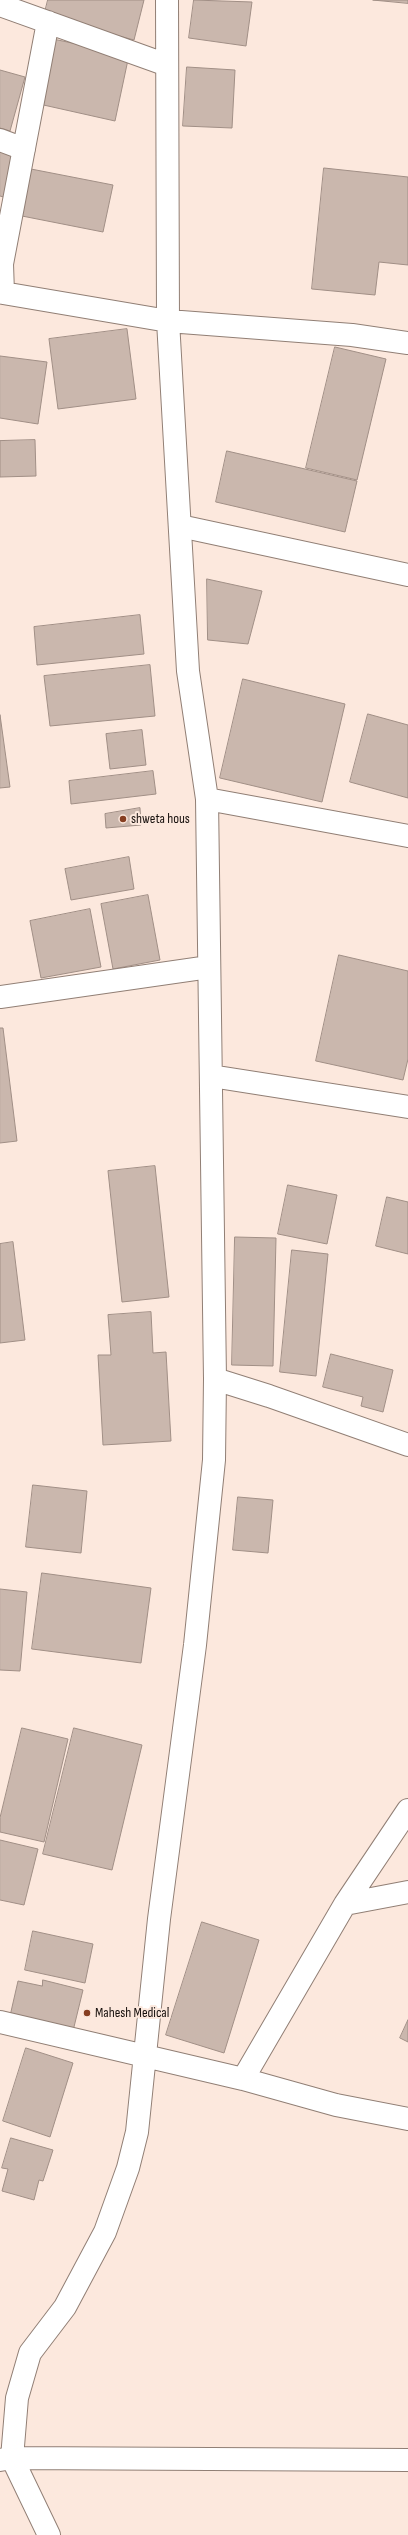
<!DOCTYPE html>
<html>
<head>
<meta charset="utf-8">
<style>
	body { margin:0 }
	canvas { display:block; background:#fce8dd }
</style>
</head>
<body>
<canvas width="408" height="2535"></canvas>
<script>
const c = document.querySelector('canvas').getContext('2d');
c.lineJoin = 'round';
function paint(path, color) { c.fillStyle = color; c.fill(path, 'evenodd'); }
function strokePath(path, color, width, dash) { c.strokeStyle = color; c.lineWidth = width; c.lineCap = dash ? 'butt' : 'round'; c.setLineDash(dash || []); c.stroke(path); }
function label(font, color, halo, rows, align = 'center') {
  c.font = font + ' "Sofia Sans Condensed",sans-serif'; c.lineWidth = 4; c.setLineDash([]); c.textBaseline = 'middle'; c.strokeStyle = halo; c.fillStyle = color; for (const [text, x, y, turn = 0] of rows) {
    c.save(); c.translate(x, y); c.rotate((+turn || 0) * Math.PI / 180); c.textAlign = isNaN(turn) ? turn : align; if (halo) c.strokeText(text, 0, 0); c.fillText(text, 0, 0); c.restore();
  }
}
const building = new Path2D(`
	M48,0H144L134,40L44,16Z
	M194,0L252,2L246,46L189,38Z
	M373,0H408V3Z
	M53,39L129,55L115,121L39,104Z
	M187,67L235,70L232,128L183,126Z
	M0,70L25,77L10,131L0,128Z
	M0,148L20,154L7,198L0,196Z
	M324,168L408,177V265L379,262L375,295L312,289Z
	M31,169L113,185L103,232L22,216Z
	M127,329L136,399L58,409L49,339Z
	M335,347L386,359L357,480L306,468Z
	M0,356L47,362L38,424L0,418Z
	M35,440L36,476L0,477V441Z
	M227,451L357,481L345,532L216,502Z
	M207,579L262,591L248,644L208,640Z
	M140,615L144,654L37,665L34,627Z
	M150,665L155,716L50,726L44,676Z
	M243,679L345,704L322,802L220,778Z
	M368,714L408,725V798L350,782Z
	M0,715L10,787L0,788Z
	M142,730L146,765L110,769L106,734Z
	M153,771L156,794L71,804L69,781Z
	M140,808L141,825L106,828L105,814Z
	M129,857L134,889L71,900L65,869Z
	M148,895L160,960L113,969L101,904Z
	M90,909L101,967L41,978L30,921Z
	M339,955L408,971V1059L403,1080L316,1061Z
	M0,1028H3L17,1141L0,1143Z
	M155,1166L169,1297L122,1302L108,1171Z
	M288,1185L337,1195L327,1244L278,1234Z
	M387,1197L408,1202V1254L376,1246Z
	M235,1237L276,1238L273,1366L232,1365Z
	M13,1242L25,1340L0,1343V1244Z
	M292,1250L328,1254L316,1376L280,1372Z
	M151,1312L153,1353L166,1352L171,1441L103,1445L98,1355H111L108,1315Z
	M331,1354L393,1370L383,1412L361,1406L363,1397L323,1387Z
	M33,1485L87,1491L81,1553L26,1547Z
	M238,1497L273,1500L268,1553L233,1550Z
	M42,1573L151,1588L141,1663L32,1649Z
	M0,1589L27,1592L20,1671L0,1670Z
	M22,1728L68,1739L44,1842L0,1832V1818Z
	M74,1728L142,1745L112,1870L43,1854Z
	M0,1840L38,1849L24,1905L0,1900Z
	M202,1922L259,1940L224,2053L166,2035Z
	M33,1931L93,1944L85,1983L25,1970Z
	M43,1980L83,1990L73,2031L10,2016L18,1981L42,1986Z
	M408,2020V2042L400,2038Z
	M26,2048L73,2063L50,2137L3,2121Z
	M11,2138L53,2150L43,2181L39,2180L34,2200L2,2191L8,2169L2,2168Z`);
const minor = new Path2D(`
	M0,5L167,65
	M0,140L24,149
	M0,264H2L3,293L168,321L352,335L408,343
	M2,264L48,22
	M180,526L408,575
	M207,799L408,836
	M0,997L209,967
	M211,1076L408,1107
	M215,1379L269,1396L408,1445
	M345,1904L408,1810
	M0,2022L243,2079L336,2105L408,2119
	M243,2079L345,1904L408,1892
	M0,2460L12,2458L408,2460
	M49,2535L12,2458L17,2398L30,2353L65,2307L105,2232L128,2168L137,2132L159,1919L195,1645L214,1460L215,1379L207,799L188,671L168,321L167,0`);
const markers = [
	[123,819,4,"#863e21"],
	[87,2013,4,"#863e21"]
];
const poiNames = [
	["shweta hous",131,819],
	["Mahesh Medical",95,2013]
];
paint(building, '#cab7ad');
strokePath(building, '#a18f86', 1);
strokePath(minor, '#917f75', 24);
strokePath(minor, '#fff', 22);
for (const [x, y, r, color] of markers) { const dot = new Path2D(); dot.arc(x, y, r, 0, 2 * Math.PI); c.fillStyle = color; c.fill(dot); strokePath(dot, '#fce8dd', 1.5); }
label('14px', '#17100d', '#fce8dd', poiNames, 'left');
</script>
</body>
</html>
